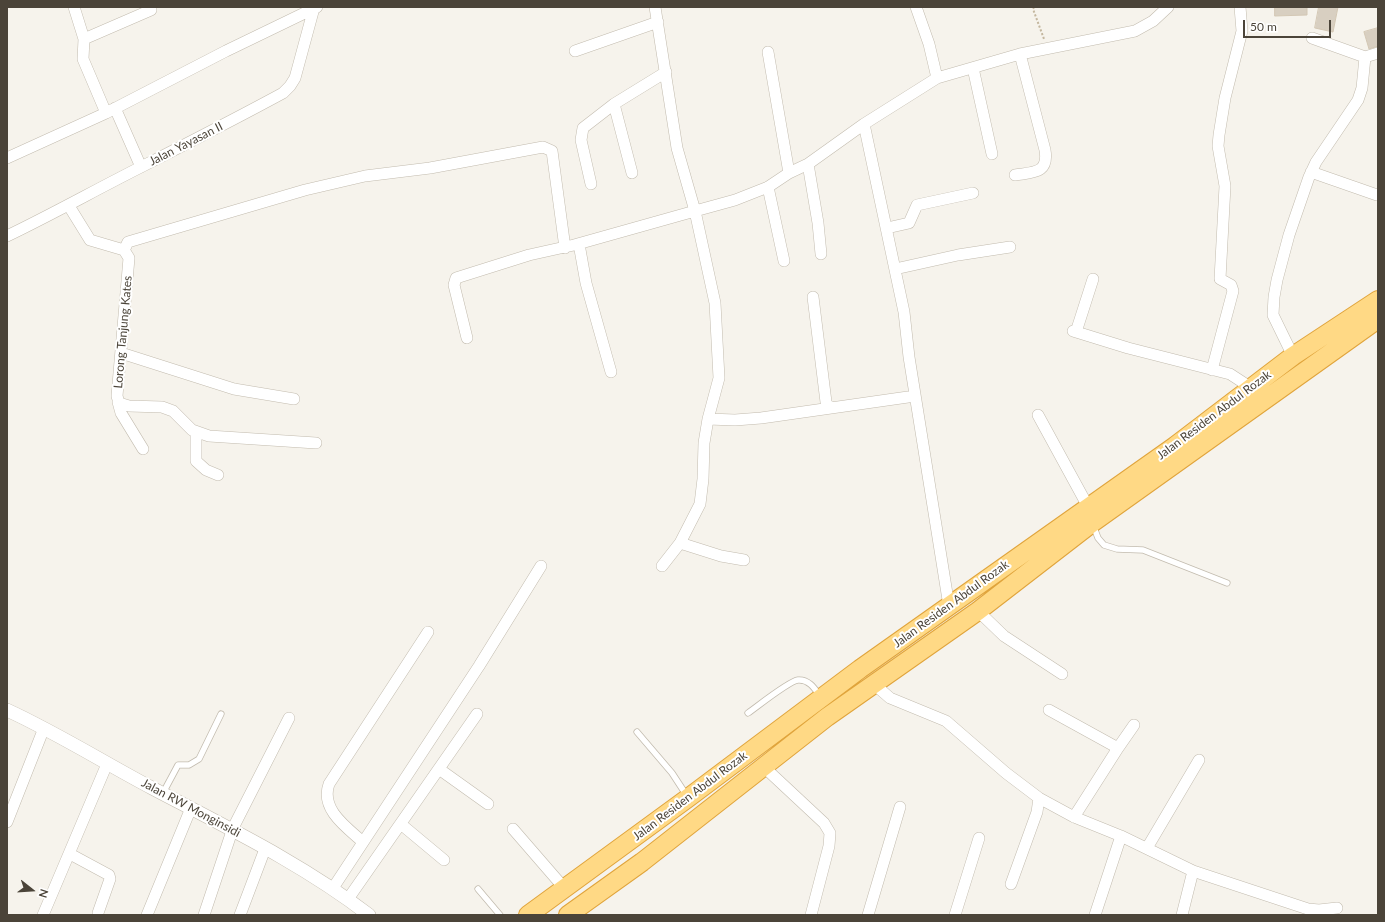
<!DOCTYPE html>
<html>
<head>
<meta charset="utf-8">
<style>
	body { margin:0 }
	#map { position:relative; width:1385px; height:922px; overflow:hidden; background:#f6f3ec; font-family:Lato,sans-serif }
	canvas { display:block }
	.frame { position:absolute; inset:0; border:8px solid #4b4439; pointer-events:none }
	.north { position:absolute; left:12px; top:870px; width:40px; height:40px; -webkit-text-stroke:3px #fff; paint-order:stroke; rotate:107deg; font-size:11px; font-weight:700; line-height:16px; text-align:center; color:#4b4439 }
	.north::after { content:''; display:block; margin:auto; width:14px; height:18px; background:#4b4439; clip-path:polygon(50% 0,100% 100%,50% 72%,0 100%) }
	.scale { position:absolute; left:1243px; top:20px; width:88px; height:18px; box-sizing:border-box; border:2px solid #4b4439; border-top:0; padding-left:5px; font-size:12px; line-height:14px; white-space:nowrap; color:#4b4439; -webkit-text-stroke:3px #fff; paint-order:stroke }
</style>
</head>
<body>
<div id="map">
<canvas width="1385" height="922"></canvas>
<div class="frame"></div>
<div class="north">N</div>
<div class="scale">50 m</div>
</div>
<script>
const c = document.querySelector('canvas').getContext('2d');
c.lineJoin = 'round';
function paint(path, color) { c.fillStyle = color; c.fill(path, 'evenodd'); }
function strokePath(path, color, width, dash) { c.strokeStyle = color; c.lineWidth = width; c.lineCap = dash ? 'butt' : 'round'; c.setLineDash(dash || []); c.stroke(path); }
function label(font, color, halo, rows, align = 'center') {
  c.font = font + ' Lato,sans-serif'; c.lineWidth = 4; c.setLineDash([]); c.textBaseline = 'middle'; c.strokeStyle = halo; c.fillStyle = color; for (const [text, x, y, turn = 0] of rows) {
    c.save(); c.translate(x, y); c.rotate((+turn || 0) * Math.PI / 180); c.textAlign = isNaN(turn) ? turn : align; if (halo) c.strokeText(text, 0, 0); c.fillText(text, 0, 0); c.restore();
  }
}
const building = new Path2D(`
	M1275,7H1307V15L1275,16Z
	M1319,7H1338L1333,32L1315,28Z
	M1378,28V46L1369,49L1364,32Z`);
const path = new Path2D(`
	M1034,7L1033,9L1044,39`);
const service = new Path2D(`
	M1093,525L1098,538L1104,545L1117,549L1143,550L1227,583
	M748,713C758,706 789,681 798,680C809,679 815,689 820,696
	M637,732L672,773L687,796
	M163,793L178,765H189L199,759L221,714
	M478,889L500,915`);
const minor = new Path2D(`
	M74,7L84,39L83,59L106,113
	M655,7L677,148L695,211L735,200L768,187L789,173L808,164L864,124L937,78L1020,54L1135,31L1153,21L1168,7
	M916,7L929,44L937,78
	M1312,38L1365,57
	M84,39L151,10
	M575,51L658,22
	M768,52L789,173
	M973,68L992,154
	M614,104L632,173
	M115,108L141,167
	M864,124L904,312L909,357L949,606
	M7,158L106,113L226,51L317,7
	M808,164L818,223L821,254
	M1311,172L1377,195
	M1015,175C1033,172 1049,174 1045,150L1020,54
	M591,184L581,140L583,128L614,104L666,72
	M768,187L784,261
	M69,206L90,240L124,250L129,258L117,396L119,403L129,406L162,407L173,411L192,430L209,436L316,443
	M887,228L909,223L917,205L973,193
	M7,236C53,214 97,189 143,166C190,142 237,118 283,93L290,86L295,78L314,8
	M579,244L586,283L611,372
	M124,250L128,242L305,190L365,176L430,168L543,147L552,151L565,248
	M895,269L958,255L1010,247
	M813,297L826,402L827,405L831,407
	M1073,331L1128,348L1230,374L1250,387
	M1076,332L1093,279
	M467,338L454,285L456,278L529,255L574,245L695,211L715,303L719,378L708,419L704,443L703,479L700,504L680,543L662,566
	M121,353L234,389L294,399
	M1293,356L1273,315L1274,297L1277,280L1289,235L1309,177L1316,162L1358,100L1362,88L1365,57L1378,53
	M1212,370L1233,291L1231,285L1220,279L1225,186L1218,146L1219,135L1225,98L1242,31L1240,7
	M118,402L121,413L143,449
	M1038,415L1085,501L1089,512
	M708,419L735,420L761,418L915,396
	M196,432V461L206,470L218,475
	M680,543L721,556L744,560
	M978,611L1004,636L1062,674
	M874,684L890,698L946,721L1006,773L1039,798L1074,817L1121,836L1193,871L1308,909L1319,910L1337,908
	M1049,710L1118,748L1074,817
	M1118,748L1134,725
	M764,767L824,823L830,833L829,846L811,915
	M439,769L488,804
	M7,822L44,728
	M402,825L444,860
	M513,829L565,889
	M363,842C346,827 320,809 329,784L428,632
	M1147,848L1199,760
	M70,854L109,875L110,879L98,913
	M1011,884L1037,812L1039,798
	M333,888L479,666L541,566
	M348,899L477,714
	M43,915L107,764
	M147,915L191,808
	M204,915L233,828L289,718
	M240,915L265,849
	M868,915L900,807
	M955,915L979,838
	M1095,915L1121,836
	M1182,915L1193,871`);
const tertiary = new Path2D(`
	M7,710C57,733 103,762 152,788C226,827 303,864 369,915`);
const trunk = new Path2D(`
	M528,915L688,798L860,669L1175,446L1293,356L1378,300
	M568,915L642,862L827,717L978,611L1092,523L1378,319`);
const streetNames = [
	["Jalan Yayasan II",186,144,-27],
	["Lorong Tanjung Kates",123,332,-85],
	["Jalan Residen Abdul Rozak",1214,415,-37],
	["Jalan Residen Abdul Rozak",951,604,-36],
	["Jalan Residen Abdul Rozak",690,796,-37],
	["Jalan RW Monginsidi",191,808,28]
];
paint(building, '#d8cfc1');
strokePath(building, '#d3c7b4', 1);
strokePath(service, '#c2bbae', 7);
strokePath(minor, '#c2bbae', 12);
strokePath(tertiary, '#c2bbae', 14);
strokePath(trunk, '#e0a43c', 20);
strokePath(path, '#c4b79f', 2, [2, 2]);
strokePath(service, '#fff', 5.5);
strokePath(minor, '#fff', 11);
strokePath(tertiary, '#fff', 13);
strokePath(trunk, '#ffd985', 18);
label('12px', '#4b4439', '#fff', streetNames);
</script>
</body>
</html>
